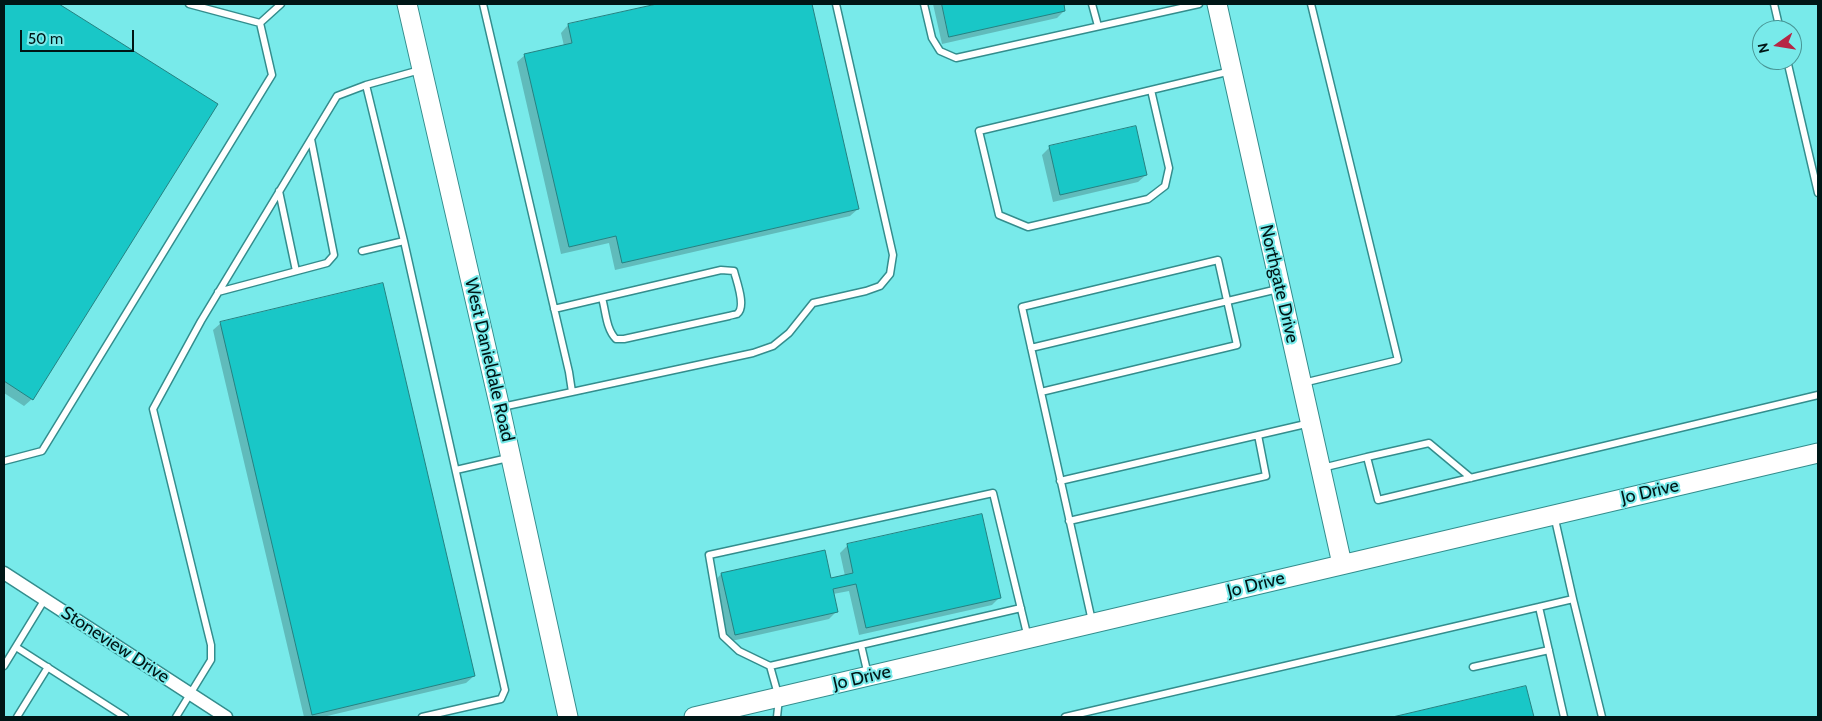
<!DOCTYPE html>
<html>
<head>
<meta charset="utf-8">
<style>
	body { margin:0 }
	#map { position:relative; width:1822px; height:721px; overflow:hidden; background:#78eaea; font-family:Cabin,sans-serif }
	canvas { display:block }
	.frame { position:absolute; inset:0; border:5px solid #001616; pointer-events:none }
	.north { position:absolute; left:1752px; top:20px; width:50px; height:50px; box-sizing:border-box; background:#78eaea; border:1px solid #489595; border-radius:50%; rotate:257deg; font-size:14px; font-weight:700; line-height:20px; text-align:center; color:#001616 }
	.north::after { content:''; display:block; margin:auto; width:18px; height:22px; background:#b62544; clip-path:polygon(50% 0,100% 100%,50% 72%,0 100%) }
	.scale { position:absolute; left:20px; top:30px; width:114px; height:22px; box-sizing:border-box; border:2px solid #001616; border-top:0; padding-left:6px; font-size:15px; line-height:18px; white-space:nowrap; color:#001616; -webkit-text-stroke:4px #78eaea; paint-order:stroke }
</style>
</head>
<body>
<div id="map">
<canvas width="1822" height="721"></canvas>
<div class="frame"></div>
<div class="north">N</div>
<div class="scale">50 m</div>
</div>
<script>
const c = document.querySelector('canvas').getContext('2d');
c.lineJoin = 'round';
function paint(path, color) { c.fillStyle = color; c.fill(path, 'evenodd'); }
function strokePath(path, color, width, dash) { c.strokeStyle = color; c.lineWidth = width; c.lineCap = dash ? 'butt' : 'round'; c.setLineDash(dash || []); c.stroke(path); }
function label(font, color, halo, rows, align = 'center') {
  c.font = font + ' Cabin,sans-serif'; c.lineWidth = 4; c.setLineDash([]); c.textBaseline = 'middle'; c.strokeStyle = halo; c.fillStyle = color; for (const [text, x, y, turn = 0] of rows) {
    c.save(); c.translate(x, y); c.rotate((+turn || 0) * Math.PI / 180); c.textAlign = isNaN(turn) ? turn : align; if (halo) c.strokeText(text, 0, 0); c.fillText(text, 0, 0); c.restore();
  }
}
const shadow = new Path2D(`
	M4,4H57L216,105L32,399L24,406L4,393Z
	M662,4H811L858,209L850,216L615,270L609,243L561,254L517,62L525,55L564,46L561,33L568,25Z
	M933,4H1063L1064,11L1057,18L942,44Z
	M1050,147L1146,175L1138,182L1053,202L1042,155Z
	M221,323L474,676L466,683L323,717H304L213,330Z
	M981,515L1000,597L992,605L859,635L849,591L833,594L837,611L829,619L727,642L714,582L721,574L824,551L830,580L845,576L840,553L847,546Z
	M1525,687L1532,717H1398Z`);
const building = new Path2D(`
	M4,4H59L218,104L33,400L4,381Z
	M657,4H812L859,209L622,263L616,236L569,247L524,54L572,43L568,24Z
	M942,4H1064L1065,11L949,37Z
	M1136,126L1147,175L1060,195L1049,146Z
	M383,283L475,676L312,715L220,322Z
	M982,514L1001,598L866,628L856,584L833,589L838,612L735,635L721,573L825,550L831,578L853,573L847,544Z
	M1526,686L1534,717H1393Z`);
const lane = new Path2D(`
	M189,4L260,23
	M483,4L569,372L572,392L502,407
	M924,4L932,38L940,51L956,58L1199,4
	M1092,4L1098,26
	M1774,4L1780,30
	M1787,60L1818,193
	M366,85L420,70
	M1151,90L1169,168L1165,186L1148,199L1028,227L999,215L979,131L1231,71
	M279,191L296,271
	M362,251L404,241
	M218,292L327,263L334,255L311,139
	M554,309L721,270L734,271C736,280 747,307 737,314C734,315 731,315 729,316L624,339H616C606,329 606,312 602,298
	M1031,348L1278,289
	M1303,383L1398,360L1311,4
	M572,392L753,353L773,346L789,333L813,303L866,291L880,286L890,274L893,255L836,4
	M1041,392L1237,345L1218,260L1022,307L1092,621
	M4,461L42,451L272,75L260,23L281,4
	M1322,468L1367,457
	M456,470L508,458
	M1471,478L1429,443L1367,457L1378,500L1818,395
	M1060,481L1310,423
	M1554,515L1573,599
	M1069,521L1266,476L1258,435
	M1539,607L1573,599L1602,717
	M1021,608L770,666L739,651L723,636L709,555L993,493L1028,638
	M861,645L868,675
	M16,647L125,717
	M4,666L45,599
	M770,666L779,698L777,717
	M1473,667L1549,650
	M17,717L48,667
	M176,717L211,660V645L153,409L201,321L337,96L366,85L404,241L505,690L501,699L422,717
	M1065,717L1539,607L1564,717`);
const street = new Path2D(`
	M4,573L226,717`);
const secondary = new Path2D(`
	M407,4L500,408L568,717
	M1217,4L1342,564
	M694,717C1069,630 1443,540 1818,453`);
const streetNames = [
	["Northgate Drive",1279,284,77],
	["West Danieldale Road",489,360,77],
	["Jo Drive",1650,492,-13],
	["Jo Drive",1256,585,-14],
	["Stoneview Drive",115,645,33],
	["Jo Drive",862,678,-13]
];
paint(shadow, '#0003');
paint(building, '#19c7c7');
strokePath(building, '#248181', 1);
strokePath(lane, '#338d8d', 9);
strokePath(street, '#338d8d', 15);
strokePath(secondary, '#338d8d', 21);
strokePath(lane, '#fff', 6);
strokePath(street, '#fff', 12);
strokePath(secondary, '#fff', 19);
label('18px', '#001616', '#78eaea', streetNames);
</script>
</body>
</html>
